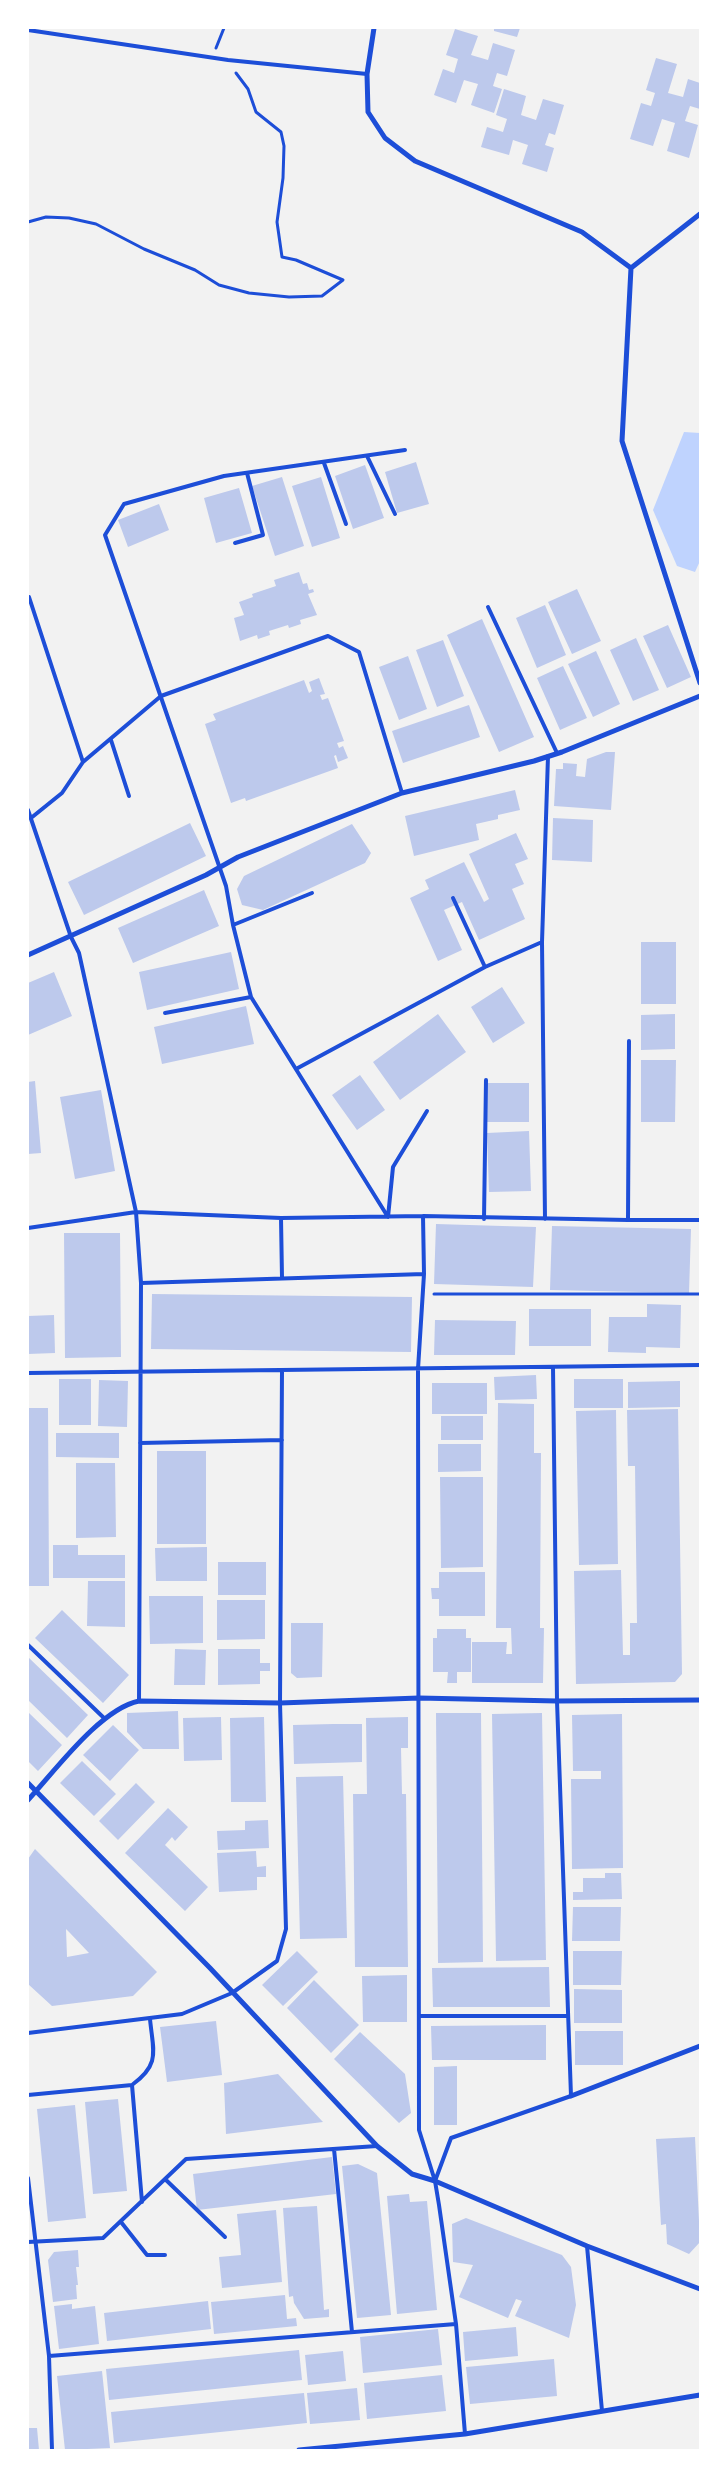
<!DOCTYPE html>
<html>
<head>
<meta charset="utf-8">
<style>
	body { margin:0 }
	#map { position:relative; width:728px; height:2478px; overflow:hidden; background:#f2f2f2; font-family:Arial,sans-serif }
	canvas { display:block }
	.frame { position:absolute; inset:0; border:29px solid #fff; pointer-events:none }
</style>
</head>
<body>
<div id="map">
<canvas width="728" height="2478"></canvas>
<div class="frame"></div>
</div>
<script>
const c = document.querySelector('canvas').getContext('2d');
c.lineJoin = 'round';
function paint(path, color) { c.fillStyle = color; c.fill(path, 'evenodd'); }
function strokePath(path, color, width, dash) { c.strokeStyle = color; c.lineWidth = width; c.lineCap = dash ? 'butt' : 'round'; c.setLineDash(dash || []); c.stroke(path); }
const water = new Path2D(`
	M684,432L700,433V561L695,572L677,566L653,510Z`);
const building = new Path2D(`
	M494,28H520L517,37L494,31Z
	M455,29L478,36L471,55L488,60L493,43L515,50L507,76L497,73L493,86L502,89L494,113L471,105L478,84L464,80L456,103L434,95L443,69L454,73L458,59L446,55Z
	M656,58L677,64L668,93L683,97L688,79L700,83V109L690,106L685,121L698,125L689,158L667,151L675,123L662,119L653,146L630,139L641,103L651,106L655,93L646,90Z
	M504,89L526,96L521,115L536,120L543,99L564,105L555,135L549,133L545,145L554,148L547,172L522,164L528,145L513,140L509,155L481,147L487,127L503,132L507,119L496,115Z
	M416,462L429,504L397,513L385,472Z
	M365,465L384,518L353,529L335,476Z
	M282,477L304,546L275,556L252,486Z
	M321,477L340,538L312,547L292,486Z
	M239,488L252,533L216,543L204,498Z
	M159,504L169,530L128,547L118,520Z
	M299,572L303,584L307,583L309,590L313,589L314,592L308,594L317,615L300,620L301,624L289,628L288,625L269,631L270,635L258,639L257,635L240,641L234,618L244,615L239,602L253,597L252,594L276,586L274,580Z
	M577,589L601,641L572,654L548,602Z
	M545,605L566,655L537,668L516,618Z
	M482,619L534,737L499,752L447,635Z
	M668,625L691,677L667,688L643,636Z
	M636,638L659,690L633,701L610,650Z
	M443,640L464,696L437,707L416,650Z
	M596,651L620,704L593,717L568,664Z
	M408,656L427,709L399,720L379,667Z
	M563,666L587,718L560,730L537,678Z
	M319,678L325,694L320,695L322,700L328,698L344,741L337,743L339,748L343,746L348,758L338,762L336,755L334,756L338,768L246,801L245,798L231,803L205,724L216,720L213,714L304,680L309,693L312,691L309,682Z
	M469,705L480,737L403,763L392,731Z
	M606,752H615L611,810L554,806L556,769H563V763L577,764L576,776L585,777L587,759Z
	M515,790L520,810L498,815V819L476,824L479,840L414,856L405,816Z
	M553,818L593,820L592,862L552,860Z
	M190,823L206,856L84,915L68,882Z
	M352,824L371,853L365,863L263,910L242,905L237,889L244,876Z
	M516,833L528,859L515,864L524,884L512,889L525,919L479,940L462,902L444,910L462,950L438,961L410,898L429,889L425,880L464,862L484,902L489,899L469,854Z
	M204,890L219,926L133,963L118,928Z
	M641,942H676V1004H641Z
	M231,952L239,989L147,1010L139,972Z
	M54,972L72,1016L28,1035V983Z
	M502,987L525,1023L493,1043L471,1007Z
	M246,1006L254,1044L162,1064L154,1027Z
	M438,1014L466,1052L400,1100L373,1062Z
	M675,1014V1049L641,1050V1015Z
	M641,1060H676L675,1122H641Z
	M360,1075L385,1110L357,1130L332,1095Z
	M35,1081L41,1153L28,1154V1082Z
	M487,1083H529V1122H487Z
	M101,1090L115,1171L75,1179L60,1097Z
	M529,1131L531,1191L489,1192L487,1133Z
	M436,1224L536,1227L533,1287L434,1284Z
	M552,1226L691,1229L689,1293L550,1290Z
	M64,1233H120L121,1357L65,1358Z
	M152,1294L412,1297L411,1352L151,1349Z
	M647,1304L681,1305L680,1348L646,1347V1353L608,1352L609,1317H647Z
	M529,1309H591V1346H529Z
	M54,1315L55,1353L28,1354V1316Z
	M435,1320L516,1321L515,1355H434Z
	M536,1375L537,1399L495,1400L494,1377Z
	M59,1379H91V1425H59Z
	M574,1379H623V1408H574Z
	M99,1380L128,1381L127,1427L98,1426Z
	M680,1381V1407L628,1408V1382Z
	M432,1383H487V1414H432Z
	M498,1403L534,1404V1453H541L540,1628H544L543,1683H472V1642H507L506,1654H512L511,1628H496Z
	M28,1408H48L49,1586H28Z
	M678,1409L682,1674L675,1682L576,1684L574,1571L621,1570L623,1655H630V1623H637L635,1466H628L627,1410Z
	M616,1410L618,1564L579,1565L576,1411Z
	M441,1416H483V1440H441Z
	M56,1433H119V1458L56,1457Z
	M438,1444H481V1471L438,1472Z
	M157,1451H206V1544H157Z
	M76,1463H115L116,1537L76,1538Z
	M440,1477H483V1567L441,1568Z
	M53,1545H78V1555H125V1578H53Z
	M207,1547V1581H156L155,1548Z
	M218,1562H266V1595H218Z
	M439,1572H485V1616H439V1599H432L431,1588H439Z
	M88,1581H125V1627L87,1626Z
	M149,1596H203V1643L150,1644Z
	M217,1600H265V1639L217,1640Z
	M62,1610L129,1675L103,1703L35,1638Z
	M291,1623H323L322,1677L297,1678L291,1673Z
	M437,1629H466V1638H471V1672H457V1683H447L448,1672H433V1638H437Z
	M175,1649L206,1650L205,1685H174Z
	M218,1649H260V1663H270V1671H260V1684L218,1685Z
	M28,1657L88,1715L67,1738L28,1700Z
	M178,1711L179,1749H143L127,1732V1713Z
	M28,1712L62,1745L38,1771L28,1761Z
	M436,1713H481L483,1962L438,1963Z
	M542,1713L546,1960L496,1961L492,1714Z
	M622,1714L623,1868L572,1869L571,1779H601V1771H573L572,1715Z
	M221,1717L222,1760L184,1761L183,1718Z
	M264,1717L266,1802H231L230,1718Z
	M408,1717V1748H401L402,1794H406L408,1967H355L353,1794H367L366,1718Z
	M333,1724H362V1762L294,1764L293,1725Z
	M113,1725L139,1750L110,1781L83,1755Z
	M82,1761L116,1794L94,1816L60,1783Z
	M343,1776L347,1938L300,1939L296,1777Z
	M136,1783L155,1802L118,1840L99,1821Z
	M168,1808L188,1827L175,1841L172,1837L165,1845L208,1887L185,1911L125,1853Z
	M268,1820L269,1848L218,1850L217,1831L245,1830V1821Z
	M35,1849L157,1972L133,1996L52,2006L28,1984V1859ZM66,1929L70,1933L89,1953L67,1957Z
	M256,1851L257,1867L266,1866V1877H257V1890L219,1892L217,1853Z
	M605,1873H621L622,1899L573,1900V1892H583V1878H605Z
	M573,1907H621L620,1941H572Z
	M297,1951L318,1972L283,2006L262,1985Z
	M573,1951H622L621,1985H573Z
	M549,1967L550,2007H433L432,1968Z
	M407,1975V2022H363L362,1976Z
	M314,1980L359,2025L331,2053L287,2008Z
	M574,1989L622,1990V2023H574Z
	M216,2021L222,2075L167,2082L160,2027Z
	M546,2025V2060H432L431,2026Z
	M575,2031H623V2065H575Z
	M360,2032L405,2074L411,2113L399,2123L334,2059Z
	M457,2066V2125H434V2067Z
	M278,2074L323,2122L226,2134L224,2083Z
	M118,2099L127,2191L93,2194L85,2102Z
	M75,2105L86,2218L48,2222L37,2109Z
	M695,2137L700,2242L689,2254L667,2244L666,2224L661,2225L656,2139Z
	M332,2157L336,2194L197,2210L193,2174Z
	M358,2164L377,2173L391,2315L357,2318L342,2166Z
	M409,2194L410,2202L427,2201L437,2310L397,2314L387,2196Z
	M317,2206L324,2310L329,2309V2317L304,2319L294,2303L293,2296L289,2297L283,2208Z
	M276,2210L282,2282L222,2288L219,2257L241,2255L237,2214Z
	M466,2218L562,2255L571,2267L576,2305L569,2338L515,2316L522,2301L516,2299L508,2318L459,2297L473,2265L453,2262L452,2224Z
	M78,2250L79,2267H76L78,2285H76L77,2299L53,2302L48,2260L54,2252Z
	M285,2295L287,2319L296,2318L297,2326L214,2334L211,2302Z
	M208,2301L211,2329L107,2341L104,2313Z
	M72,2304V2309L95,2306L99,2344L59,2349L54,2306Z
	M516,2327L518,2356L465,2361L463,2332Z
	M438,2329L442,2365L363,2373L360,2337Z
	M299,2350L302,2380L109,2400L106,2369Z
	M343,2351L346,2381L308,2385L305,2355Z
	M554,2359L557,2396L470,2404L466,2367Z
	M102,2371L110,2448L65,2450L57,2376Z
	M442,2375L446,2411L367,2419L364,2383Z
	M357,2388L360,2420L310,2424L307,2393Z
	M304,2393L307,2423L114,2443L111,2412Z
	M28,2428H37L39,2450H28Z`);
const path = new Path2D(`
	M216,48L224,28
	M28,222L46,217L69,218L96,224L144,249L195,270L219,285L249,293L289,297L322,296L343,280L296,260L282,257L277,222L283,178L284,146L281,132L256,112L248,89L236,73
	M434,1294H700`);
const service = new Path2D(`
	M28,30L228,60L367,74
	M367,456L395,514
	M324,463L346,524
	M235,543L263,535L247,473
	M29,597L83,762
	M488,607L557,753
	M111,740L129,796
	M28,810L71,937L79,953L136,1212L141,1283L139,1701
	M31,818L62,793L83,762L161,696L328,636L359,652L402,793
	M453,898L485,967
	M233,925L312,893
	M165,1013L251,997
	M296,1069L485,967L542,942
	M423,1216L424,1274L418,1369L419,2130L435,2181L439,2205L456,2324L465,2434
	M388,1217L251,997L233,925L226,886L105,535L124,504L224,476L405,450
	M388,1217L393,1167L427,1111
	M281,1218L282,1278
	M484,1219L486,1080
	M545,1219L542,942L548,756
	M628,1220L629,1041
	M28,1228L136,1212L281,1218L423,1216L628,1220H700
	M141,1283L424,1274
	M28,1373L700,1365
	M140,1443L282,1440
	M28,1645L104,1718
	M420,2016H567
	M28,2033L182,2014L232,1993L277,1961L286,1929L280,1703L282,1370
	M28,2095L132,2085
	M334,2149L352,2332
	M28,2178L49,2356L52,2450
	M166,2180L225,2237
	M435,2181L451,2138L571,2096L557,1701L553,1367
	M142,2202L132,2085C161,2064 153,2051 150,2019
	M121,2222L147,2255H165
	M28,2242L103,2238L186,2159L377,2146
	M587,2246L602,2411
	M49,2356L456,2324`);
const minor = new Path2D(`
	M374,28L367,74L368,112L385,138L415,161L582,232L631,268
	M631,268L622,441L700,683
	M631,268L700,214
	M28,955L206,875L238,857L402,793L534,761L562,752L700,696
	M28,1783L210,1968L377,2146L412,2174L435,2181L587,2246L700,2289
	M28,1800C55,1771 100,1709 139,1701L280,1703L419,1698L557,1701L700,1700
	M571,2096L700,2046
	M299,2450L465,2434L700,2395`);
paint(water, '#bfd3fe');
paint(building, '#bdc9ec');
strokePath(path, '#1d4ed8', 3);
strokePath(service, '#1d4ed8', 4);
strokePath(minor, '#1d4ed8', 5);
</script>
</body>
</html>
